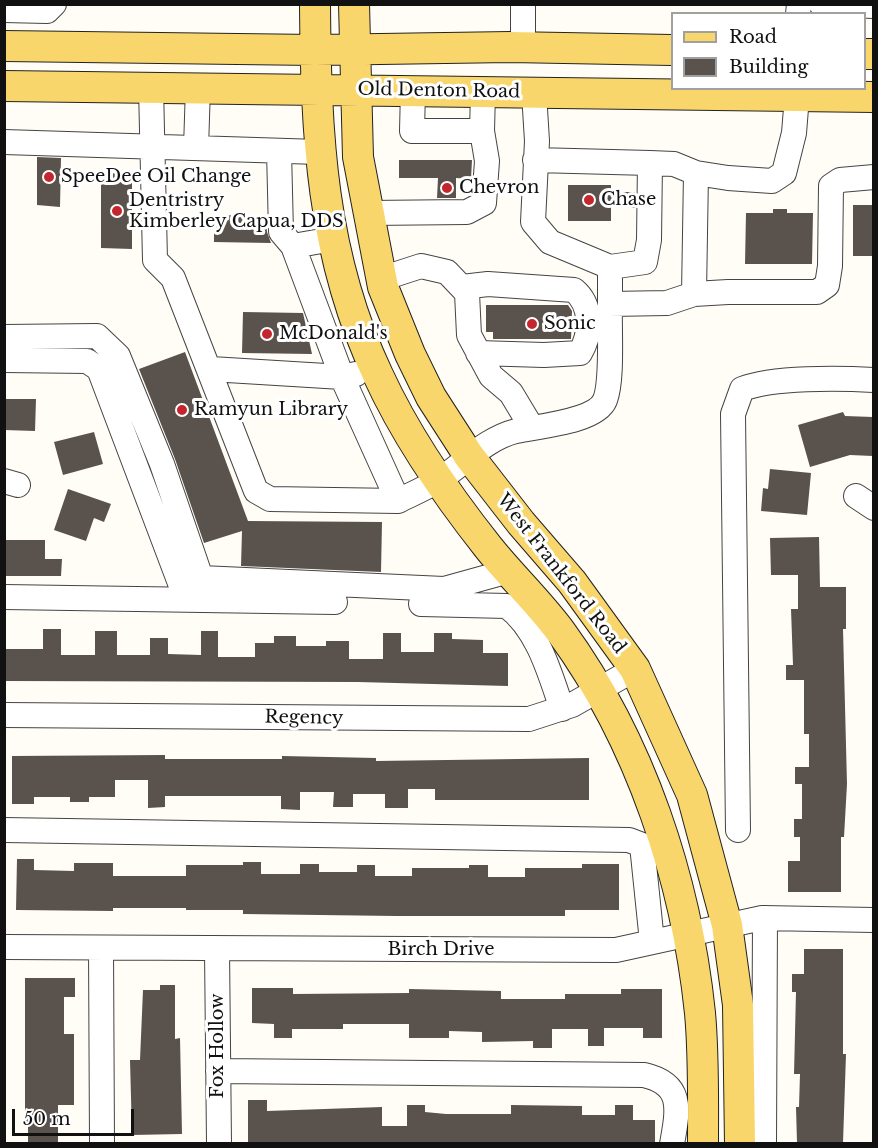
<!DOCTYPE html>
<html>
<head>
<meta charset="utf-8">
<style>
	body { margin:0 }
	#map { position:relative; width:878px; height:1148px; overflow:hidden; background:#fffdf5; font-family:"Libre Baskerville",serif }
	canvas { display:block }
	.frame { position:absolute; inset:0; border:6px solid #111; pointer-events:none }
	.legend { position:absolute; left:671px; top:12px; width:195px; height:78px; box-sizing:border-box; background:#fff; border:2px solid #a0a0a0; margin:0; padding:8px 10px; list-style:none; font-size:18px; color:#111 }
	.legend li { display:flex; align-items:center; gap:12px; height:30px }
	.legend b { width:30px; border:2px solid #a0a0a0 }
	.scale { position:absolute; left:12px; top:1109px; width:122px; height:27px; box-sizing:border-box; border:3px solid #111; border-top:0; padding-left:8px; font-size:18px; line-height:21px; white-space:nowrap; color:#111; -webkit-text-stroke:4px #fff; paint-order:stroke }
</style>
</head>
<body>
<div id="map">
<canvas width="878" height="1148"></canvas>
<div class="frame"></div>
<ul class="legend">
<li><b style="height:8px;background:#f9d66b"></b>Road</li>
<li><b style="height:16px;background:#5a524d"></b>Building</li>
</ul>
<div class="scale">50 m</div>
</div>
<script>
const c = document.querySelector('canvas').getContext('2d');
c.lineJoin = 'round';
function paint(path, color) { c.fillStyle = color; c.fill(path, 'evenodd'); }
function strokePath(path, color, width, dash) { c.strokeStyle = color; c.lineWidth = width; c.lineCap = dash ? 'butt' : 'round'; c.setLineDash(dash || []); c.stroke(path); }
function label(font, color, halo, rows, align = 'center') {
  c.font = font + ' "Libre Baskerville",serif'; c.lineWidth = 6; c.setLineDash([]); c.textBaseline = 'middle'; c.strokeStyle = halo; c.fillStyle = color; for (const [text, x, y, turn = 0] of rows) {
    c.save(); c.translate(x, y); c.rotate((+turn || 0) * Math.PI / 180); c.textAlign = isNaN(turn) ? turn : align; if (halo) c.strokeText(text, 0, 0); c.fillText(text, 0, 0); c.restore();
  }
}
const building = new Path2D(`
	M37,157L61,158L60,207L37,205Z
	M399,160H472L471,179L456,178V198H437L438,178H399Z
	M101,173L132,174V249L101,248Z
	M568,185H611V192H635V208L611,207V221H568Z
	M853,205H873V256H853Z
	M773,209H787V213H813L812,264H745L746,213H773Z
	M214,215L266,216L267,232L271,243L214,242Z
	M486,305H568L572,311L571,339H493V332H486Z
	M243,312L303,313L312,354L242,353Z
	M185,352L248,521L382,522L381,572L241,566L242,531L204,543L175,459L139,369Z
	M4,399H36L35,431L4,430Z
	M843,412L845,416L873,417V456L850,455L810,467L798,425Z
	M94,432L103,464L63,475L54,442Z
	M770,469L811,473L807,515L761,511L763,488L768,489Z
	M68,489L111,504L104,522L94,518L86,541L54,530Z
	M819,537L820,587H846V629H843L847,784L844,837H841V892H788V861H800V837H794V819H802V784H795V767H809V734H804V680H786V665H793L791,609H798V575H771L770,538Z
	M4,540H45V559H62L61,576H4Z
	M43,629H61V655H95V631H117V655H150V638H168V654L201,655V631H218V657H255V643H274V636H296V646H326V641H349V659H383V633H401V652H434V633H452V639L483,640V653H508V686L358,682L4,681V649H43Z
	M165,755V759H282V756L376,758V761L589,758V800H435V789H408V808H385V794H353V807H333L334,792H300V810L281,809V796H165V807L148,808V780H115V797H89V802H70V797H34V804H12V756Z
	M17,859H34V870L74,871V863H113V876H186V865H243V862H261V874H300V864H319V872H357V865H375V876H412V868H469V865H488V877H525V868H582V864H619V910H565V916H396L243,914V910H186V908H113V911L16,910Z
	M804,949H843V1054H846L843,1143H797L796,1107H799L800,1074H794L796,992H792V974H804Z
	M25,978H75V997H64V1034H74V1105H58V1143H28V1127H25Z
	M160,985H175V1039L180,1038L182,1134L132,1135L130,1060H140L143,990H160Z
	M252,988H293V994L409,993V989L501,991V999H565V994H621V989H662V1038H643V1028H604V1046H588V1029H552V1048H533V1041L482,1042V1032L449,1031V1038H409V1024H343V1029H292V1038H274V1024L252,1023Z
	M248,1100H267V1111L382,1107V1126H407V1105H425V1112L446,1114H511V1105L582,1106V1115H615V1105H633V1120H655V1143H248Z`);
const minor = new Path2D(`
	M821,4L874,6
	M4,10L47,11L54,4
	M798,14L799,4
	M523,48V4
	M151,87L155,260L173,278L256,491L270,499L398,501
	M413,90L412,131H482L483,92
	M534,93L537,141L533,222L550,242L610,267V304
	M4,142L319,152
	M196,148L198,87
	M279,151L281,232L293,246L333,239
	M535,160L650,163
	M368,213L467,212L484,203L487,161L482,131
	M293,246L342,377L356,374
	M610,267L645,262L649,240L650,163L674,164L696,173L728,178L772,181L784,173L794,133L797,96
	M381,279L421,266L447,272L467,293L469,335L491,376L511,393L532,428
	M462,287L488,284L574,290C592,305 592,333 580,353L544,355L478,353
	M694,294L696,173
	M4,337L97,336L118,356L162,464L201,578L444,589L509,571
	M4,360L87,361L99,369L186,599
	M211,369L342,377L398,501C412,494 426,488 439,480C465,463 485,439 516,431C538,426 596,422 605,400C613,380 609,328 610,304L667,303L694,294L728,292H817L827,285L830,266L831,186L840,180L874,177
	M4,481L18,485
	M856,496L874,508
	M4,597L335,602
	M421,604L507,606C538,629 550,674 562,709
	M4,715L529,719L572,705L635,669
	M4,830L629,840L642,845L652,942
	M738,830L733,414L742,389C773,377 839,378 874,380
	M4,947L616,950L762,918L874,920
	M101,948L102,1144
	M217,949L219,1144
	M218,1071L644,1075C684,1084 678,1110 672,1144
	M764,1144L765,918`);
const major = new Path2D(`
	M315,4C316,134 321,255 378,375C406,436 446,494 488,547C511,576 539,602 561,632C641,742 686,879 700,1013C704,1056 703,1100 703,1144
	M354,4L358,157L383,287L410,354L431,397L469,456L521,523L572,582L635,669L692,795L727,925L738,1005L740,1144
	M4,46L315,50L510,47L672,50
	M864,54H874
	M4,86L874,97`);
const markers = [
	[49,177,6,"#c4262e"],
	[447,188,6,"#c4262e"],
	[589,200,6,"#c4262e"],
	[117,211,6,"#c4262e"],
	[532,324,6,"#c4262e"],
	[267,334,6,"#c4262e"],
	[182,410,6,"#c4262e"]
];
const streetNames = [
	["Old Denton Road",439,91,1],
	["West Frankford Road",561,574,52],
	["Regency",304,718,1],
	["Birch Drive",441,950],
	["Fox Hollow",218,1046,-90]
];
const poiNames = [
	["SpeeDee Oil Change",61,177],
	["Chevron",459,188],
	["Chase",601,200],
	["Dentristry",129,201],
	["Kimberley Capua, DDS",129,222],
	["Sonic",544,324],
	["McDonald's",279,334],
	["Ramyun Library",194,410]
];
paint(building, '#5a524d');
strokePath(minor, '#444', 26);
strokePath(major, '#222', 32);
strokePath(minor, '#fff', 24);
strokePath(major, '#f9d66b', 30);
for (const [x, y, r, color] of markers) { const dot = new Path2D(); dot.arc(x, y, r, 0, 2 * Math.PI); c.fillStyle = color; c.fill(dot); strokePath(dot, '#fff', 2); }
label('18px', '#111', '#fff', streetNames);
label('18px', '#111', '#fff', poiNames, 'left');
</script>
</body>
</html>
